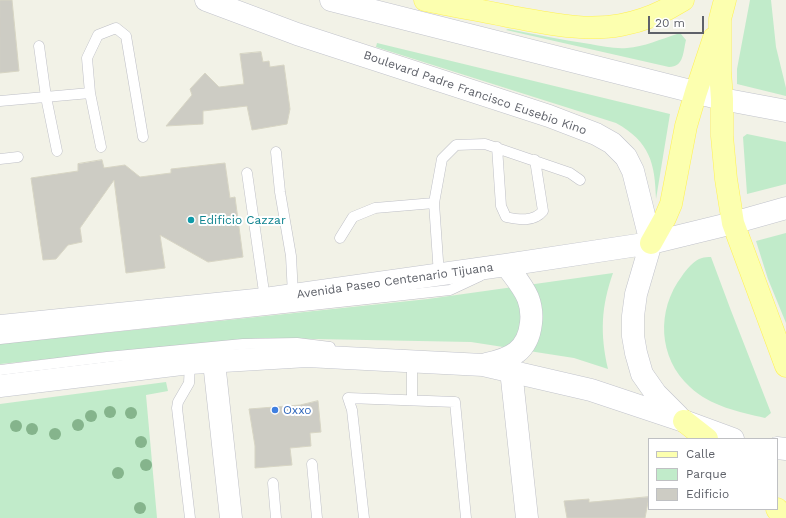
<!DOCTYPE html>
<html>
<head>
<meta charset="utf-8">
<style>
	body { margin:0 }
	#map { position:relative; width:786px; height:518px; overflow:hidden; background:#f2f2e7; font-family:"Work Sans",sans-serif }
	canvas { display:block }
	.legend { position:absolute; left:648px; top:438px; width:130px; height:72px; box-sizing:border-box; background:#fff; border:1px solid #bfc0c3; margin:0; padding:5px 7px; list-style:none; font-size:12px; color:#5e6169 }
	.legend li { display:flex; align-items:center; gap:8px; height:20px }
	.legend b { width:20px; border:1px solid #bfc0c3 }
	.scale { position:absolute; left:648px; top:16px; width:56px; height:18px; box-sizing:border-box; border:2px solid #5e6169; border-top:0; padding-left:5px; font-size:12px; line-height:14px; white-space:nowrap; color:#5e6169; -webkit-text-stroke:3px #fff; paint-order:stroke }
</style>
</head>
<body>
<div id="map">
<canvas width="786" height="518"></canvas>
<ul class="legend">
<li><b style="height:5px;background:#fcffaf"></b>Calle</li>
<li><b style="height:11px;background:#c1ebca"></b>Parque</li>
<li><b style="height:11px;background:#cdccc4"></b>Edificio</li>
</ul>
<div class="scale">20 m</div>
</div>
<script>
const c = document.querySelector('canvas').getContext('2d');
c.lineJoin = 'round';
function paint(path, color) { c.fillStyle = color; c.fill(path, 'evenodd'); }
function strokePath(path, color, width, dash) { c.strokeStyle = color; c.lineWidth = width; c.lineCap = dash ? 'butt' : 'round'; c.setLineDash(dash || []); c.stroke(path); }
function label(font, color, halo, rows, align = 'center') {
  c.font = font + ' "Work Sans",sans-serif'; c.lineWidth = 4; c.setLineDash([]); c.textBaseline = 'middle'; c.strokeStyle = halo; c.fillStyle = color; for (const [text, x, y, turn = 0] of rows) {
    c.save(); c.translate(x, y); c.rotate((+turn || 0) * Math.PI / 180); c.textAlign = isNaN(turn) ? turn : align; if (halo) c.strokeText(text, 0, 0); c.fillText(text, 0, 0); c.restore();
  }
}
const green = new Path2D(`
	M750,0H771L776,47L786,88V96L737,84V69Z
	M508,29C535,34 562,40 590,44C602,46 614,49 627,48C644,47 661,39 677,34H681L686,40C683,52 684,67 669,67L506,30Z
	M377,43L670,114L656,199C655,163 650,142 616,123L376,47Z
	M747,134L786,142V184L747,194L743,137Z
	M786,233V323L768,279L756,241Z
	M711,257L730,308L771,413L765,418C739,412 710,406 690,387C658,358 656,310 682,276C686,270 694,260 702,258C704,257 708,257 711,257Z
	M613,273C601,307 600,334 608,369L574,358L471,342L262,338L0,364V344L428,299Z
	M166,382L168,391L146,395L157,518H0V404Z`);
const building = new Path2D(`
	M0,0H12L19,71L0,73Z
	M261,52L263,62L269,61L270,67L284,65L290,109L287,124L252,130L247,106L203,111V124L166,126L192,95L190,89L205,73L219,87L244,84L240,54Z
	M102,160L104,168L125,165L140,177L171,173V169L225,163L230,198L235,197L243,257L208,262L160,235L165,268L126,273L114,180L80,228L82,242L68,245L56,259L43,260L31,178L78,171V164Z
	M318,401L321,432L310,433L311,446L290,448L292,465L255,468V446L249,409L300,405Z
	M649,497L645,518H567L564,501L589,499V502Z`);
const service = new Path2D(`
	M39,46L46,97L57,151
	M90,93L101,147
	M0,101L90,93L87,58L98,35L116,28L126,36L143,137
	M497,147L501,206L506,217C519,220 534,222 543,211L535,160
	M276,152L280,192L291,256L293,295
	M0,159L18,157
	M247,173L265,299
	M340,238L353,217L375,208L434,203
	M439,275L434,203L442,159L456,145L485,144L570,173L580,180
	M0,339L450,290L480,276
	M411,361L412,362V400
	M0,370L107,357L243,344L297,343L330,347
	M312,464L317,518
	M273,483L276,518
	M190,518L177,408L178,402L189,383L190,363
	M364,518L352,410L348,398L455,402L466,518`);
const tertiary = new Path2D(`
	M214,362L231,518
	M511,370L527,518`);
const secondary = new Path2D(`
	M206,0L297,34L549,116L596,134L612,143L626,157L633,171L651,243L636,294L633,316V336L636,353L642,374L656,394L678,416
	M331,0L722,99L786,111
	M0,326L265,299L506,265L651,243L733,223L786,208
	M486,364C511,359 528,351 531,323C532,315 531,306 528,298C523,286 514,276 506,265
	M0,386L190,363L307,356L483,365L591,390L684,421L733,439
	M777,448L786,449`);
const primary = new Path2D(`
	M425,0C454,6 483,11 512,17C547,23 585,32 621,25C643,21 664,12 683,0
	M725,0L720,19V71L722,99V136L726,179L733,223L786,366
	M651,243L665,218L671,204L686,126L696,92L714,38
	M684,421L707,439
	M777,509L783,518`);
const trees = [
	[110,412],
	[131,413],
	[91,416],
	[78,425],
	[16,426],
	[32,429],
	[55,434],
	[141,442],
	[146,465],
	[118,473],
	[140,508]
];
const markers = [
	[191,220,4,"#0f9aa8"],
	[275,410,4,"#3f7fe0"]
];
const streetNames = [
	["Boulevard Padre Francisco Eusebio Kino",475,93,19],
	["Avenida Paseo Centenario Tijuana",395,281,-8]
];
const cultureNames = [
	["Edificio Cazzar",199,220]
];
const shopNames = [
	["Oxxo",283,410]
];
paint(green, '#c1ebca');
paint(building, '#cdccc4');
strokePath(building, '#d7d5c4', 1);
strokePath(service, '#bebfc6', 11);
strokePath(tertiary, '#bebfc6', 23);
strokePath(secondary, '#c1c3cb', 23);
strokePath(primary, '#fff153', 23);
strokePath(service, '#fff', 10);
strokePath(tertiary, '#fff', 22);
strokePath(secondary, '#fff', 22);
strokePath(primary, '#fcffaf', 22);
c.fillStyle = '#85b48c';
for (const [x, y] of trees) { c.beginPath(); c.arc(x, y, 6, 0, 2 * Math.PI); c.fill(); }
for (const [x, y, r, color] of markers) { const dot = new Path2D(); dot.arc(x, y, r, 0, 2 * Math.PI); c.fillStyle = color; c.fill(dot); strokePath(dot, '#fff', 1.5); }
label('12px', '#5e6169', '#fff', streetNames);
label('12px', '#0d838f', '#fff', cultureNames, 'left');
label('12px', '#366cbe', '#fff', shopNames, 'left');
</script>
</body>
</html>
